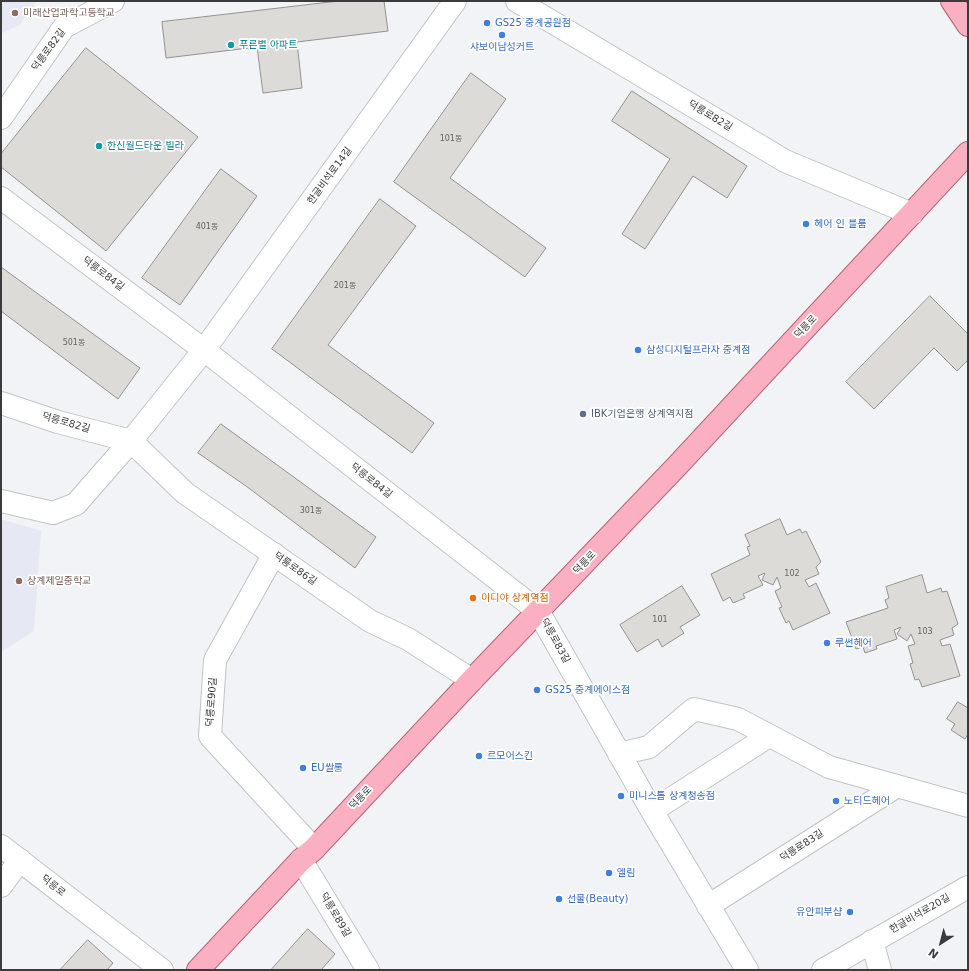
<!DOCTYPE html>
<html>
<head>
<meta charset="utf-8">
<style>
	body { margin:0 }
	#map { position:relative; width:969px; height:971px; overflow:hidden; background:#f2f3f7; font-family:"DejaVu Sans",sans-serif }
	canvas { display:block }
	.frame { position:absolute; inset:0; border:2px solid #3b3b3d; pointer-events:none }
	.north { position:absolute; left:921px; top:923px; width:40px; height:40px; -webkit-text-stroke:3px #fff; paint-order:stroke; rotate:216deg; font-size:11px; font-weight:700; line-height:16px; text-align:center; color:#3b3b3d }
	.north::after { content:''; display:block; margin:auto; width:14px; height:18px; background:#3b3b3d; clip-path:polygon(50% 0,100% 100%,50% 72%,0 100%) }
</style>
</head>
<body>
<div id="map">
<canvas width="969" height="971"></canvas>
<div class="frame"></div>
<div class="north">N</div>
</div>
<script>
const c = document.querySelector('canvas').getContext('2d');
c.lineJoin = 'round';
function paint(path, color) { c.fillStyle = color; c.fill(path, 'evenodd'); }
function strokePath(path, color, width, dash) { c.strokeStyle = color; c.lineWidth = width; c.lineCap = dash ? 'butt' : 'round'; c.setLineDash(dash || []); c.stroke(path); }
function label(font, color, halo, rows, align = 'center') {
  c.font = font + ' "DejaVu Sans","Noto Sans KR",sans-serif'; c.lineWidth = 3.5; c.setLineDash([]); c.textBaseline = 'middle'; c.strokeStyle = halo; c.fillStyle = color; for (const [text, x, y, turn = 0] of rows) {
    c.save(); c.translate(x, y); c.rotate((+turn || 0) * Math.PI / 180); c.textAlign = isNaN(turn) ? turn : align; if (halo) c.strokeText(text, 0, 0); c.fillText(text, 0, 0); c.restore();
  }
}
const built = new Path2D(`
	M1,1H37L20,25L2,33H1Z
	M1,519L41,531L34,631L1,652Z`);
const building = new Path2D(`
	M339,1H384L388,31L297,42L302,88L263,93L257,47L166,58L162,22Z
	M86,48L198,137L106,251L1,167V154Z
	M471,73L506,99L450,178L546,248L525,277L394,182Z
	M632,91L747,166L727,198L693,176L645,249L622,234L670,159L612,121Z
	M221,169L257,196L180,305L142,278Z
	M380,199L416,226L328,345L434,423L412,453L272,349Z
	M1,267L140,368L118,399L1,311Z
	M930,296L968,334V360L957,371L934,348L874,409L846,382Z
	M221,424L376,537L355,568L246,486L198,453Z
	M780,519L787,535L800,529L802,533L806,531L821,562L816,567L819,574L805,580L809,587L816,583L830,613L793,630L789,621L786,623L779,608L782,607L775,591L781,588L777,577L773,585L762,580L765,573L758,576L763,585L743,594L745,598L733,603L730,597L723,601L711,574L750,555L747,547L750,546L745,535Z
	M922,575L927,593L941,588L942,592L947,591L958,624L952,628L954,635L940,640L942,646L950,644L960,676L922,687L919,679L915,680L910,664L913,663L908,646L915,644L911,634L907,641L897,634L901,627L894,630L897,639L876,646L877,649L865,653L863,647L856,649L846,622L888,608L885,600L889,598L886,587Z
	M682,586L700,615L680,627L684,633L662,647L658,639L637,652L620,625Z
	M958,702L968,708V734L965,739L951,730L955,724L947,719Z
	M308,929L335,954L321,970H271Z
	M88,940L113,963L107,970H60Z`);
const minor = new Path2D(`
	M517,1L785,161L912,214
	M1,118L64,27L113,1
	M1,198L204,350L538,611L652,811L747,970
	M1,403L58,422L131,441L185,493L370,621L408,639L472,680
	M1,501L53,513L76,504L131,441L204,350L455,1
	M274,554L215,660L210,736L314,849
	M619,754L649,747L694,709L738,719L829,767L968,806
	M652,811L769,736
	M1,846L162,970
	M301,860L368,970
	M1,886L20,860
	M708,906L897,786
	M872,941L880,970
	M823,970L968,887`);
const major = new Path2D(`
	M952,1L968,25
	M198,970L301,860L314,849L472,680L676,467L968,153`);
const markers = [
	[15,13,4,"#8d6e63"],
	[487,23,4,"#3f7fe0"],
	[502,35,4,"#3f7fe0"],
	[231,45,4,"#0f9aa8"],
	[99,146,4,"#0f9aa8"],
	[806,224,4,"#3f7fe0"],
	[638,350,4,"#3f7fe0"],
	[583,414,4,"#5c6f8a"],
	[19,581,4,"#8d6e63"],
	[473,598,4,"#e8710a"],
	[827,643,4,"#3f7fe0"],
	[537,690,4,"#3f7fe0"],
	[479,756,4,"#3f7fe0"],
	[303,768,4,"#3f7fe0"],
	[621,796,4,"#3f7fe0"],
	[836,801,4,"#3f7fe0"],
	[609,873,4,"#3f7fe0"],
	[559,899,4,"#3f7fe0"],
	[850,912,4,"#3f7fe0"]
];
const numberNames = [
	["101동",451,139],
	["401동",207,227],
	["201동",345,286],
	["501동",74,343],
	["301동",311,511],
	["102",792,574],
	["101",660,620],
	["103",925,632]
];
const educationNames = [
	["미래산업과학고등학교",23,13],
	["상계제일중학교",27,581]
];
const shopNames = [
	["GS25 중계공원점",495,23],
	["샤보이남성커트",502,47,"center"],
	["헤어 인 블룸",814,224],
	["삼성디지털프라자 중계점",646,350],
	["루썬헤어",835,643],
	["GS25 중계에이스점",545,690],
	["르모어스킨",487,756],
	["EU쌀롱",311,768],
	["미니스톱 상계청송점",629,796],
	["노티드헤어",844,801],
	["엘림",617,873],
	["선물(Beauty)",567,899],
	["유안피부샵",842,912,"right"]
];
const cultureNames = [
	["푸른별 아파트",239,45],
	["한신월드타운 빌라",107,146]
];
const streetNames = [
	["덕릉로82길",49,50,-54],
	["덕릉로82길",710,116,31],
	["한글비석로14길",330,176,-54],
	["덕릉로84길",103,274,37],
	["덕릉로",806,327,-47],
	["덕릉로82길",66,423,16],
	["덕릉로84길",371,481,38],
	["덕릉로",585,563,-46],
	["덕릉로86길",295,569,35],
	["덕릉로83길",555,641,61],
	["덕릉로90길",212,702,-86],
	["덕릉로",361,798,-47],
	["덕릉로83길",802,846,-33],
	["덕릉로",53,886,38],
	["한글비석로20길",920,914,-30],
	["덕릉로89길",335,915,59]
];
const serviceNames = [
	["IBK기업은행 상계역지점",591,414]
];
const foodNames = [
	["이디야 상계역점",481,598]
];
paint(built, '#e6e8f3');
paint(building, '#dddbd8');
strokePath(building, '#94928f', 1);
strokePath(minor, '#c1c3c6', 24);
strokePath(major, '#b56577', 24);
strokePath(minor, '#fff', 22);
strokePath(major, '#fab0c0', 22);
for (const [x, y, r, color] of markers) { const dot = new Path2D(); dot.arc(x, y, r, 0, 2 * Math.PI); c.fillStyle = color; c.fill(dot); strokePath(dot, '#fff', 1.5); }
label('8px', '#646364', null, numberNames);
label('10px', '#785e54', '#fff', educationNames, 'left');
label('10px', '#366cbe', '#fff', shopNames, 'left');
label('10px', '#0d838f', '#fff', cultureNames, 'left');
label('10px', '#3b3b3d', '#fff', streetNames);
label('10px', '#4e5e75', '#fff', serviceNames, 'left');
label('10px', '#c56008', '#fff', foodNames, 'left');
</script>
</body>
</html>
